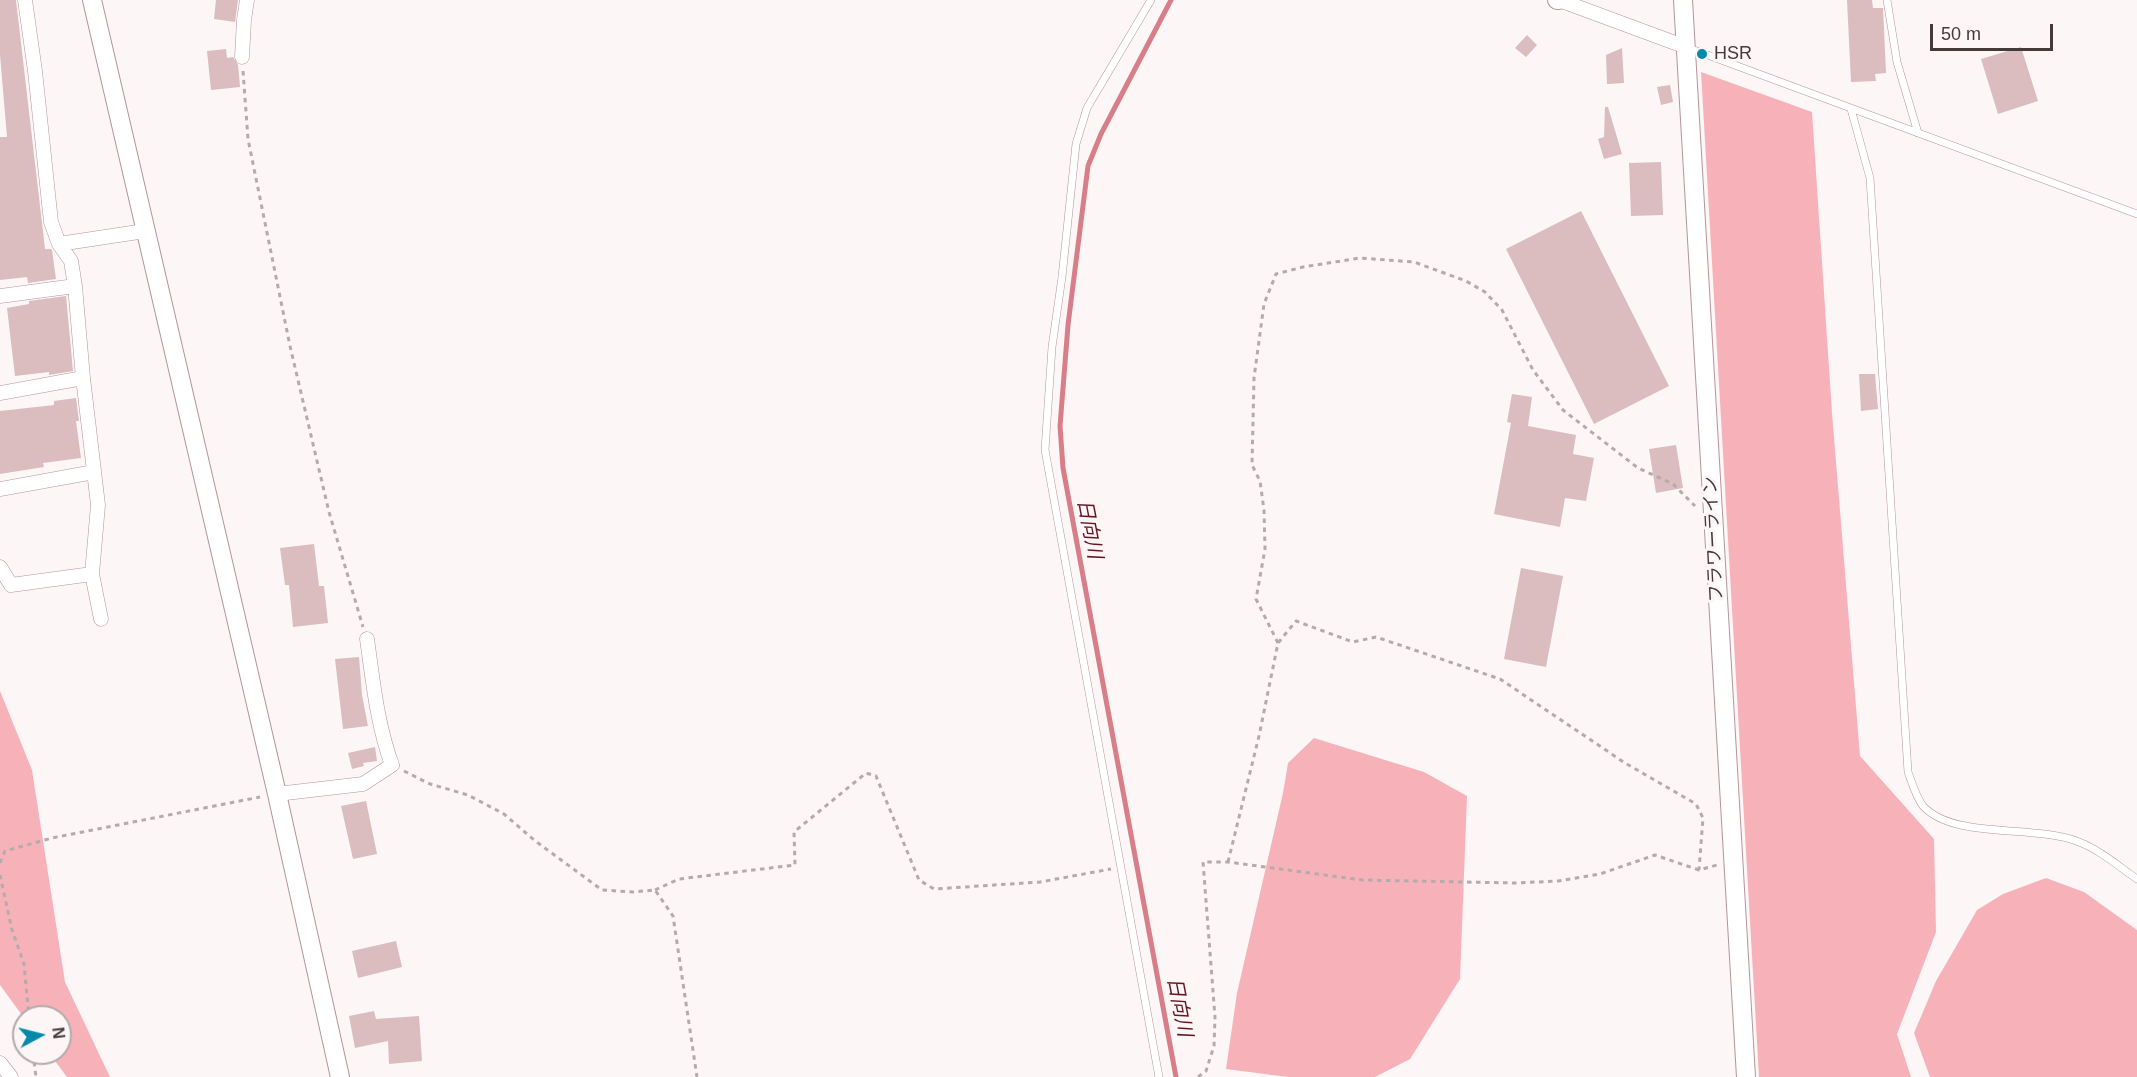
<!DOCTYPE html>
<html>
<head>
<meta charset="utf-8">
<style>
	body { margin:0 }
	#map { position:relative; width:2137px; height:1077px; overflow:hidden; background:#fcf6f6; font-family:Helvetica,sans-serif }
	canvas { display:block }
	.north { position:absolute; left:12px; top:1005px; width:60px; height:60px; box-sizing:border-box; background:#fcf6f6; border:2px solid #b3aaab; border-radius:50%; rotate:83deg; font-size:16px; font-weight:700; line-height:24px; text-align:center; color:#45393a }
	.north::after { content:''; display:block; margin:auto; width:21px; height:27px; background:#038aaa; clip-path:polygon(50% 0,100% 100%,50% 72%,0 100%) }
	.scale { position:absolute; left:1930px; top:24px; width:123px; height:27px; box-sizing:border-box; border:3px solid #45393a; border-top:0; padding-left:8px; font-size:18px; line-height:21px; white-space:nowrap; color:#45393a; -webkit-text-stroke:4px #fcf6f6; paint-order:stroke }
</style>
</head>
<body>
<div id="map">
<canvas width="2137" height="1077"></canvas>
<div class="north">N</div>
<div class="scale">50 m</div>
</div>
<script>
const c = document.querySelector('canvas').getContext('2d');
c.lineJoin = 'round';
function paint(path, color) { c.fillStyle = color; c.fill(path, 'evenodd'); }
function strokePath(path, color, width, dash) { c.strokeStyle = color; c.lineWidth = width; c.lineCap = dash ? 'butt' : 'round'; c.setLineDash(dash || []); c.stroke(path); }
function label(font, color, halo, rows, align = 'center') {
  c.font = font + ' Helvetica,"Noto Sans JP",sans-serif'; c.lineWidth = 6; c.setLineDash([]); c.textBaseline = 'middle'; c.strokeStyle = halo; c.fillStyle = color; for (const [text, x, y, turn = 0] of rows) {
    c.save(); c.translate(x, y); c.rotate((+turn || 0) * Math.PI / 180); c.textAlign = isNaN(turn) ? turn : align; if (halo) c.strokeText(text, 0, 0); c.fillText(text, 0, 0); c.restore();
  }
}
const green = new Path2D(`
	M1701,72L1812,112L1832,413L1860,756L1934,839L1936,932L1897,1034L1911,1077H1759Z
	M0,691L32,770L65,982L110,1077H67L49,1053H60V1017L24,1018L0,985Z
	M1314,738L1424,772L1467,796L1460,979L1410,1059L1375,1077H1288L1226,1069L1237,993L1283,793L1288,763Z
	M2046,878L2084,892L2137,930V1077H1930L1914,1033L1936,981L1977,910L2003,894Z`);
const stream = new Path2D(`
	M1171,0L1101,134L1088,166L1068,325L1060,426L1063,468L1176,1077`);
const building = new Path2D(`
	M0,0H16L45,249H51L52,250L56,279L28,283L27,277L0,280V137H7L0,55Z
	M216,0H238L235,22L214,19Z
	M1847,0H1872L1873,8H1883L1886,73L1875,74L1876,81L1851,82Z
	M1527,35L1537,45L1526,57L1515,48Z
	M2021,47L2038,101L1998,114L1981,59Z
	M1622,48L1624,83L1607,84L1606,55Z
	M226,49L227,58L233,57L238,65L240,87L211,90L207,51Z
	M1670,85L1673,102L1661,105L1657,87Z
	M1605,107H1608L1622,154L1604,159L1598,139L1604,137Z
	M1661,162L1663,215L1631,216L1629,163Z
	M1581,211L1669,386L1594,424L1506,249Z
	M66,296L73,371L49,375V372L15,376L7,308L29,304V301Z
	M1859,374H1875L1878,409L1861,411Z
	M1512,394L1532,397L1528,426L1576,435L1573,454L1594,458L1586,501L1565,498L1560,527L1494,514L1511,423L1507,422Z
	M76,398L79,421H76L81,458L43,463L44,467L0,474V411L54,405V401Z
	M1676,445L1683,488L1656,493L1649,449Z
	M314,544L319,586H324L328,623L293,627L289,585H285L280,548Z
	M1521,568L1563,576L1546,667L1504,659Z
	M359,657L362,695L368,726L343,729L335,659Z
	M375,747L377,761L363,763L364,766L352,769L348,753Z
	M366,801L377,854L353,859L341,806Z
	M396,941L402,967L358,978L352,951Z
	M374,1011L376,1019L419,1016L422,1061L389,1064L388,1041L355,1048L349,1016Z`);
const path = new Path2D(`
	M243,71L248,139L290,346L329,512L363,627
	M1278,643L1256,599L1265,549L1264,510L1260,481L1252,465L1254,378L1264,304L1276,274L1303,267L1360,258L1414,262L1466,281L1485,292L1502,310L1533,370L1563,410L1638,468L1673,484L1695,506
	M404,771L430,784L468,795L504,814L534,840L602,890L633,892L655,890L673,916L697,1077
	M1228,862L1259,736L1278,643L1296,621L1353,642L1376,637L1500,679L1625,763L1696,804L1703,818L1699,870
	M0,863L5,851L52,838L260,797
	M0,875L12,930L24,964L29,1017
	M655,890L679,879L795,865L794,832L866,773L876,776L919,880L934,889L1040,882L1111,869
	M33,1053L36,1077
	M1198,1077L1206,1071L1214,1046L1215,1017L1203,862H1228L1362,880L1515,883L1558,881L1600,874L1655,855L1699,870L1717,865`);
const lane = new Path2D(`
	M1151,0L1087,108L1076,144L1062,277L1052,347L1045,450L1159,1077
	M1887,0L1897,62L1918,133
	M1686,47L2137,214
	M1851,109L1870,178L1908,772C1912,783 1916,797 1923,806C1954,840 2035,824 2079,842C2100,850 2118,866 2137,879`);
const street = new Path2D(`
	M25,0L35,71L51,222L59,244
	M1559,0L1686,47
	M242,57L244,20L247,0
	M75,286L71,261L59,244L145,231
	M0,296L75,286L83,378L98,505L92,574L11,585L0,567
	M0,393L83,378
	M0,489L94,472
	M92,574L101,619
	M277,794L363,784L392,765C377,724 373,681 367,639
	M0,1063L11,1077`);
const secondary = new Path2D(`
	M92,0L277,794L340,1077
	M1557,0H1559
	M1683,0L1746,1077`);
const markers = [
	[1702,54,6,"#038aaa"]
];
const poiNames = [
	["HSR",1714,54]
];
const streetNames = [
	["フラワーライン",1714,539,-93]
];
const waterNames = [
	["日向川",1089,529,79],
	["日向川",1179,1007,79]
];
paint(green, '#f7b2b9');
strokePath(stream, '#d77e89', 5);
paint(building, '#dbbcbf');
strokePath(lane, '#b29598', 8);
strokePath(street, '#b29598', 15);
strokePath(secondary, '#b29598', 20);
strokePath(path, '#b4abac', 3, [4.5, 4.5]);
strokePath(lane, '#fff', 7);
strokePath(street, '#fff', 14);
strokePath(secondary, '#fff', 18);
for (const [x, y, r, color] of markers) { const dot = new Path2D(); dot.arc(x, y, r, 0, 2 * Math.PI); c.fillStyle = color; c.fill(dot); strokePath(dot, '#fcf6f6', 2); }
label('18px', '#45393a', '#fcf6f6', poiNames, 'left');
label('18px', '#45393a', '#fcf6f6', streetNames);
label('italic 20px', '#651528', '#fcf6f6', waterNames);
</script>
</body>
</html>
